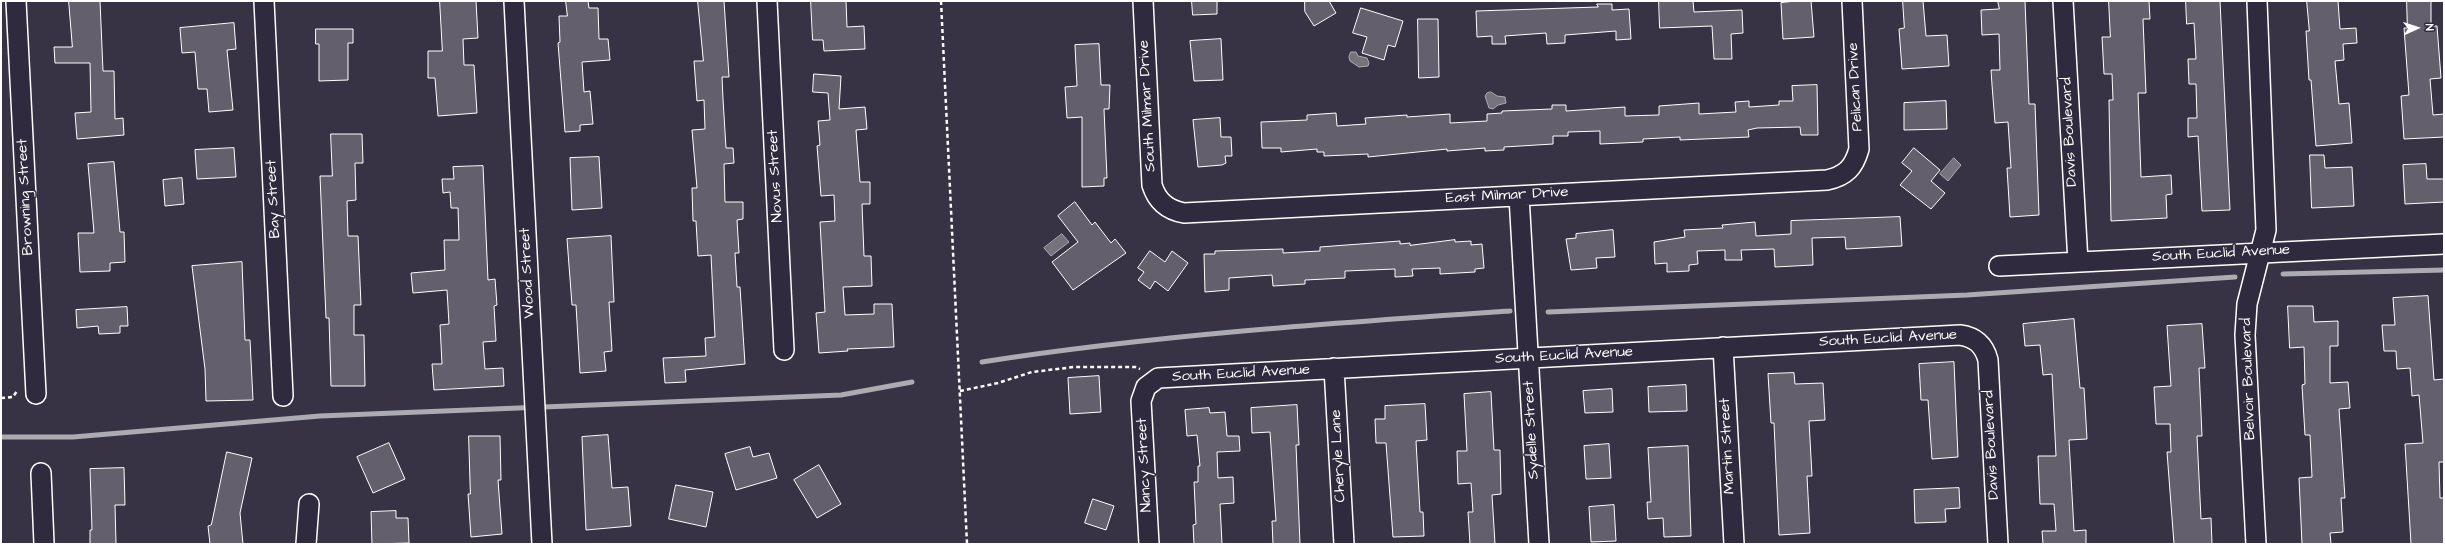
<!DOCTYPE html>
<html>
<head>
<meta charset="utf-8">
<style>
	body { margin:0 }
	#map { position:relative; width:2445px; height:545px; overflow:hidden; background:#373345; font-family:"Architects Daughter",sans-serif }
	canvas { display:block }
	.frame { position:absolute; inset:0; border:2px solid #fff; pointer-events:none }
	.north { position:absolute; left:2397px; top:8px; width:40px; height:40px; -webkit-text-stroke:3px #2f2a3d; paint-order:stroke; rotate:87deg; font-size:11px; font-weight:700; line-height:16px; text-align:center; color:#fff }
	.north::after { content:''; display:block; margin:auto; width:14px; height:18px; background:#fff; clip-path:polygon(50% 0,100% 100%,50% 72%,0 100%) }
</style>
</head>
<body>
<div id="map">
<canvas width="2445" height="545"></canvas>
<div class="frame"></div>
<div class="north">N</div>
</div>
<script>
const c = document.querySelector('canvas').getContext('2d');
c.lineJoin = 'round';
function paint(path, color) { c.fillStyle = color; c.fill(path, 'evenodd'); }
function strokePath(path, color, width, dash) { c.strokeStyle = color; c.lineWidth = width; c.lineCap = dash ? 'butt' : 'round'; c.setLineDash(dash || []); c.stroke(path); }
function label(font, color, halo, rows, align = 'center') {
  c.font = font + ' "Architects Daughter",sans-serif'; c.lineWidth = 3; c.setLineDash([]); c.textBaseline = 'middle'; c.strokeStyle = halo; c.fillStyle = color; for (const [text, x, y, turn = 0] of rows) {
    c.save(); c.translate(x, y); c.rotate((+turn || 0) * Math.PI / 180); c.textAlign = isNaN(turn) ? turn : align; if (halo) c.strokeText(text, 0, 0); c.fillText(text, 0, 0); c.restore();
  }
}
const water = new Path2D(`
	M1351,52H1356L1358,56L1367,58L1369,63L1368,66L1359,67L1350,61L1349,57Z
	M1491,92L1497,96L1505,97L1506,103L1498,105L1493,109L1489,108L1485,96L1487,93Z
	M1954,158L1961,165L1948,181L1940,174Z
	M1062,234L1069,242L1051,256L1044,248Z`);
const stream = new Path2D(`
	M2283,274L2444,270
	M1548,312L1967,295L2235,277
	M982,362C1156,335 1334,323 1510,311
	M1,437H73L320,416L841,395L912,382`);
const building = new Path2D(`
	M69,1H100L103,71H114L115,119L123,118L124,135L77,139L75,113L91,112L90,63H55L54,47H72Z
	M440,1H476L478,38L463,39L464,65H474L477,113L438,116L435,78H428V51H442Z
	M566,1H588L589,8H598L599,39H608L610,60L582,62L584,92L590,91L593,124L580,125V131L565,132L558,43L560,42L559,16H567Z
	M698,1H724L729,77H722L723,99L726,148H733L734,163L724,164L725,202H743V219L737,220L739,253H735L737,287H740L745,364L685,370L686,382L665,383L663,358L706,356L705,338L715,337L711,255L698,256L696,221H693L692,188H697L692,130L705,129L704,100L697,101L694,61H703Z
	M811,1H846L847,27L864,26L865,49L824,51L823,40H813Z
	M1192,1H1217V14L1193,15Z
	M1305,1H1329L1336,13L1314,26L1305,12Z
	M1659,1H1693L1694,12L1742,10L1743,33L1731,34L1732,59H1714L1712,26L1660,28Z
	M1796,1H1811L1814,37L1783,39L1781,3Z
	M1903,1H1923L1926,36L1947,35L1949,66L1902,69L1899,29L1904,28Z
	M1998,1H2025L2029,104H2035L2039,215L2010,217L2007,168H2011L2008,122L1995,123L1992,85L1991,70H2000L1999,34L1982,35L1981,10L1999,9Z
	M2109,1H2149L2150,19H2143L2146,93H2138L2141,177L2171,175L2172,194L2166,195L2167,218L2111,221L2109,100H2113L2112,74H2104L2102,37H2110Z
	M2186,1H2220L2230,210L2202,211L2198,136L2188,137V118H2197L2196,84H2189L2188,59H2196L2194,23L2187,24Z
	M2307,1H2338L2340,29L2356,28L2357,43L2343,44L2344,60L2335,61L2339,104L2349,103L2352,143L2316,146L2311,80H2309L2306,31H2309Z
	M2407,1H2431V26H2437L2441,78L2430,79L2433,115L2444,114V137L2404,139L2401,96L2409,95L2404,28H2407Z
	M1597,4H1612V10L1629,9L1631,39L1616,40V31L1565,35V43L1547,44L1546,33L1505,36L1506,44H1492V36L1477,37L1476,11L1598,7Z
	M1361,8L1403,21L1395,47L1388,45L1384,60L1362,53L1367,37L1353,33Z
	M1418,19H1438L1439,77L1419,78Z
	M234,23L236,49L227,50L233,110L209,112L207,89H198L195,52L182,53L180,28Z
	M316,29H353V43H348V80L319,81V44H316Z
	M1221,39L1223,80L1194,81L1190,41Z
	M1099,44L1101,85H1110L1109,109H1104L1107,178H1104V186L1082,187V117L1067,118L1065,87L1077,86L1075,45Z
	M814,74L841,76L839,109L865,107L867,129L856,130L860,182H870V204H862L864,256H871L872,286L843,287L845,315L874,314V304H892L894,347L847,349L848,351L819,353L816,313L825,312L820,222L835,221L834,195L821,196L817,146L820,145L818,121L830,120L828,93L813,92Z
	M1817,85L1818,135H1801L1800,127L1757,128L1748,130L1749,137L1680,140V137L1643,139V142L1600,144V131L1568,132V136H1553V144L1504,147V150L1485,151V148L1447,151V149L1368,157V154L1324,156V152H1317V149L1281,152V148H1262L1261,122L1307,120V115L1336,113L1337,126L1366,124L1365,118L1407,115V117L1450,114V123L1487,121V114L1502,113V111L1552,109V105H1566V111L1625,107V116L1659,115V106L1699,103V114L1736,112L1735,102L1749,101V107L1779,105V101H1793L1792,86Z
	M1946,101L1947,129L1904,130V103Z
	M1220,118L1221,137H1231L1232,156H1225L1226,163L1222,165L1198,167L1193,120Z
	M331,134H362L363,163H355L356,200L347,201L348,236H358L361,305H354V335H364L365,386H331L329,318H326L320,176H332Z
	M234,148L236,177L197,179L195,150Z
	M1914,148L1940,170L1931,181L1945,193L1931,209L1900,185L1912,171L1902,163Z
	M2310,155H2324L2325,168L2352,167L2354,206L2312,208Z
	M599,157L602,208L572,210L570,158Z
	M114,162L120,232H124L125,262L110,263V271L80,272L78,233H94L88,164Z
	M2426,164L2427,179H2444V202L2405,204L2403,165Z
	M483,166L488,280L495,279L497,305L494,306L496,341L483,342L485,369L503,368L504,386L434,390L432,364H442L440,325L449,324L447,290L413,293L411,273L445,270L444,240H459L458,208H451L450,192L443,193L442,179H454L453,167Z
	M182,178L184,204L165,206L163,180Z
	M1075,202L1092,225L1095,222L1111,243L1115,239L1126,253L1073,290L1052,262L1078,242L1058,216Z
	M1900,217L1902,246L1846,249L1845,237L1812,238L1813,265L1775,267L1774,249L1741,250L1742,260H1725V250L1697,251L1698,264L1689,265V271L1667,272V263L1655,264L1654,242L1685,237L1684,230L1723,228L1722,225L1755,222L1756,236L1791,234V221Z
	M1613,230L1615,257L1596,258L1597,268L1571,270L1566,239L1576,238V234Z
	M611,236L614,302H609L612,351L604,352L606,371L580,373L576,305H572L567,239Z
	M1455,240V242L1471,241V245L1482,244L1484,268L1475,269V272L1440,274V268L1412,269L1413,276L1395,277V269L1345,271V278L1305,280V284L1273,286L1272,275L1229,278V290L1205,292L1204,254H1215V251L1283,249V253L1320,251V247L1400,241V244L1410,243V245Z
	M1150,251L1165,262L1172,251L1188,263L1168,291L1155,281L1150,289L1138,280L1144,272L1138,268Z
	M242,262L245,340H250L253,400L206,401L205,369L192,266Z
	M2428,296L2434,380L2444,379V462H2439L2440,498H2444V544H2411L2405,444L2423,443L2419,395L2412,396L2410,368L2397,369L2396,351H2384L2382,325H2395L2393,298Z
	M2288,306H2313L2314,322L2338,321V346H2330V383L2348,382L2350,408L2339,409L2345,498H2341L2343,532L2330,533L2331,544H2302L2299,478L2312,477L2310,435H2305L2302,385L2305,384L2304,347L2290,348Z
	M127,307L128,326H120V333L99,334L98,326L77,328L76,310Z
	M2074,319L2080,388H2084L2087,439L2069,440L2074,531L2086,530V544H2043L2042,531H2056L2054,504H2040L2038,456H2056L2052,374L2043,375L2040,345L2025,346L2023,324Z
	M2202,324L2205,368H2199L2202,436H2197L2201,519L2211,518L2212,544H2174L2167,452H2171L2170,424H2156L2154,387L2171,386L2167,326Z
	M1954,362L1958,457L1932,459L1928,400H1921L1919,364Z
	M1794,373L1795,384L1823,383L1825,420L1809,421L1812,476H1807L1810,533L1779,535L1774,423H1771L1768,374Z
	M1099,376L1101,412L1070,414L1068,378Z
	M1686,385L1687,411L1649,412L1648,387Z
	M1612,389L1613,412L1585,413L1583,391Z
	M1491,392L1494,450H1500L1501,494L1492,495L1495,544H1470L1468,512H1473L1471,483L1458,484L1457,451H1467L1464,394Z
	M1425,404L1427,440L1416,441L1420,512H1423L1424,536L1393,537L1386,443H1376L1375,419H1385V406Z
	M1297,405L1299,445H1296L1300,544H1273L1272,521H1276L1270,432L1252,433L1251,408Z
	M1209,408L1210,413L1225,412L1227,436H1239L1240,451L1217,452L1218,478L1233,477L1234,503L1220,504L1222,544H1194L1193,525L1196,524L1194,482H1198V466H1200L1197,435L1187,436L1185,410Z
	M608,435L612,488L628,487L631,526L586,530L582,437Z
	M469,436H500L501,480H498L502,534L471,537L468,494H470Z
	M389,443L405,479L373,493L357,457Z
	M1609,444L1611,478L1586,479L1584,446Z
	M1688,446L1691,536L1664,537L1663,518L1648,519L1647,502H1651L1648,448Z
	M750,447L753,457L769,453L777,478L736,490L725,454Z
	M227,452L252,458L240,513L243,544H210L208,526L211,525Z
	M819,465L841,504L817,518L794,480Z
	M124,468L125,505H115L116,544H90V530H92L90,469Z
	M676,485L713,492L706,527L669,519Z
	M1959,488L1960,508L1945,509L1946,522L1915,523L1914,490Z
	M1093,499L1114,506L1106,530L1085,523Z
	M1614,505L1616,541L1591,542L1589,507Z
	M396,511V518H408L409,543L372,544L371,512Z`);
const path = new Path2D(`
	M941,1L967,544
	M960,391L998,383L1032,372L1074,367H1135L1140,369
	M1,398L13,397L17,391`);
const street = new Path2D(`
	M16,1L36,394
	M264,1L283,396
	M514,1L542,544
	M767,1L784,350
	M1143,1L1152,185C1157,201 1167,210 1184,213L1827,180C1846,176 1854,167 1859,149L1852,1
	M2063,1L2078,262
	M1519,196L1539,544
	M1999,266L2444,244
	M1723,347L1734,544
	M1334,368L1344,544
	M41,473L44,544
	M306,544L309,504
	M1149,544L1141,401L1146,387L1158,378L1960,335C1975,337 1984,345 1988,360L1998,544
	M2256,544L2245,335L2247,304L2266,230L2257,1`);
const streetNames = [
	["Pelican Drive",1856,87,-93],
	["South Milmar Drive",1148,106,-93],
	["Davis Boulevard",2070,132,-93],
	["Novus Street",776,176,-93],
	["East Milmar Drive",1507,196,-3],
	["Browning Street",26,197,-93],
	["Bay Street",274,199,-93],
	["South Euclid Avenue",2221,254,-3],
	["Wood Street",528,273,-93],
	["South Euclid Avenue",1888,339,-3],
	["South Euclid Avenue",1564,356,-3],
	["South Euclid Avenue",1241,374,-3],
	["Belvoir Boulevard",2249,379,-92],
	["Sydelle Street",1532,430,-93],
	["Davis Boulevard",1992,445,-93],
	["Martin Street",1728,446,-93],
	["Cheryle Lane",1339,456,-93],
	["Nancy Street",1145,465,-93]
];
paint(water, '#76737f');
strokePath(water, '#adabb2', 1);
strokePath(stream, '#adabb2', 5);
paint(building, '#635f6d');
strokePath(building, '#fff', 1);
strokePath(street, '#fff', 22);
strokePath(path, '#fff', 2.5, [4, 3]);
strokePath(street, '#2f2a3d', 19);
label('15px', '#fff', '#2f2a3d', streetNames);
</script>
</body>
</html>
